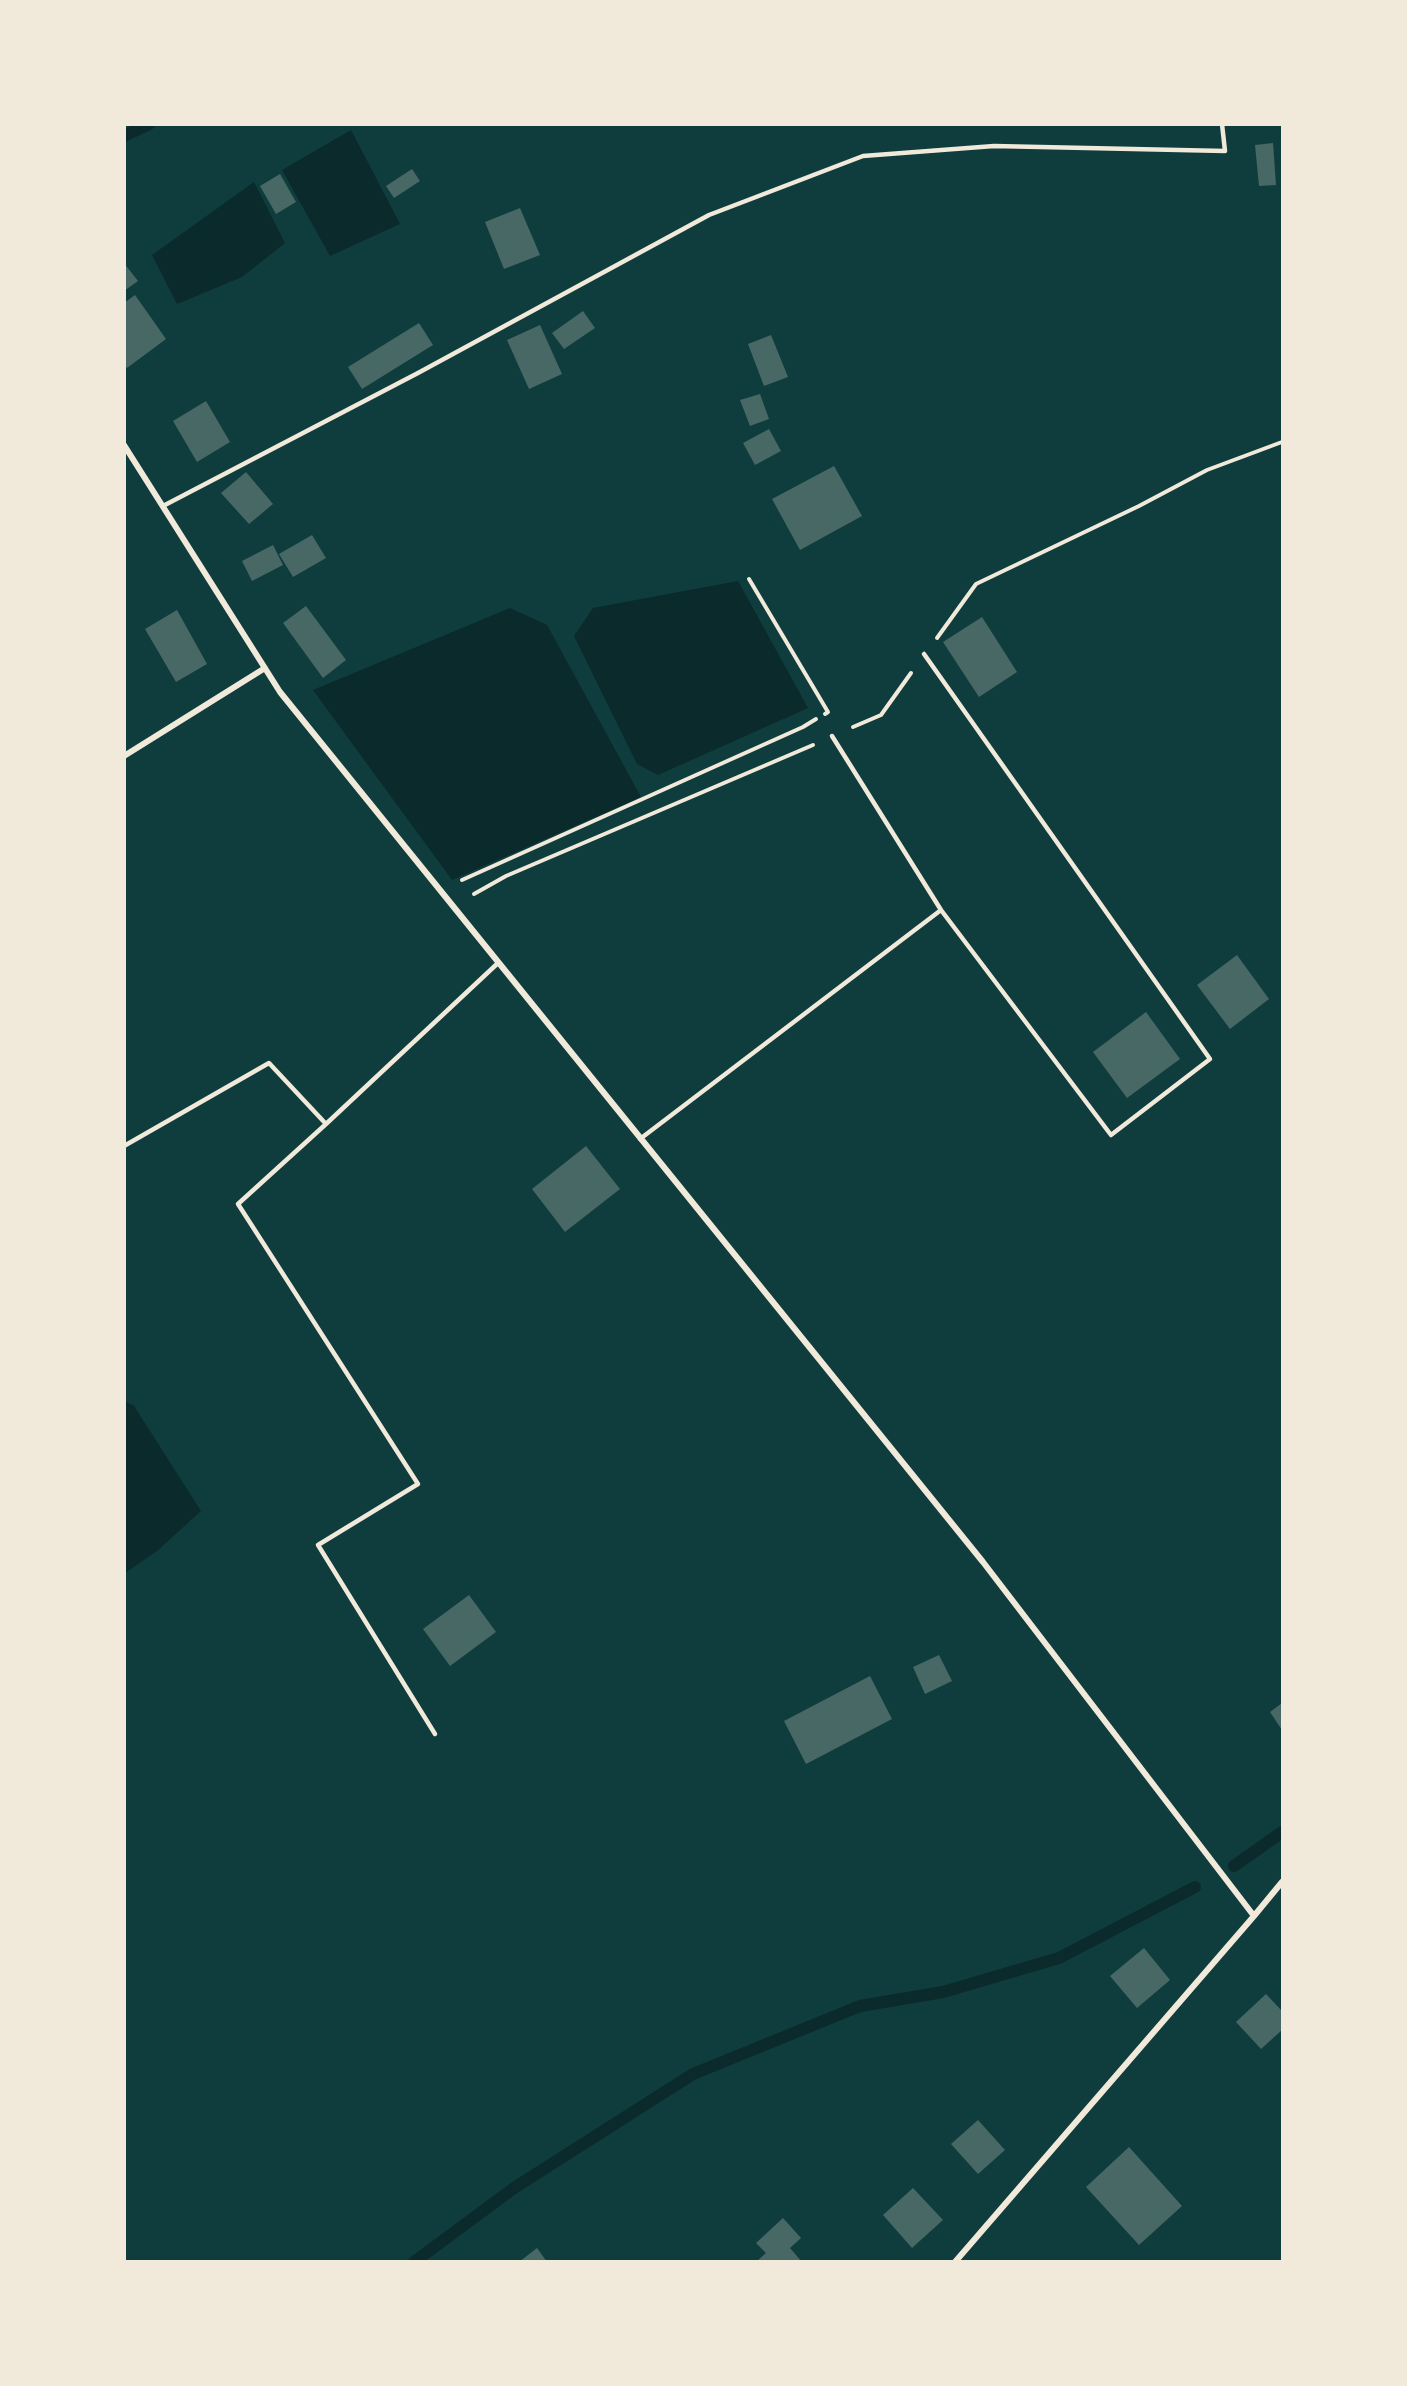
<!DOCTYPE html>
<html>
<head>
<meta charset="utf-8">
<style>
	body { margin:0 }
	#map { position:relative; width:1407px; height:2386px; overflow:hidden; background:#0f3d3e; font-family:Raleway,sans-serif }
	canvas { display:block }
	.frame { position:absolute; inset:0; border:126px solid #f1e9da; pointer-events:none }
</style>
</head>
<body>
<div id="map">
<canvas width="1407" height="2386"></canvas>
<div class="frame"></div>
</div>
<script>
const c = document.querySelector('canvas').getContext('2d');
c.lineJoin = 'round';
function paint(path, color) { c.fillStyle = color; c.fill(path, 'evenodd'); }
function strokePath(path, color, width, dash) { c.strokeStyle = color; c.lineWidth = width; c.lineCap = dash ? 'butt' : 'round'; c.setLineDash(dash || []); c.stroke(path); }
const water = new Path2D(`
	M351,130L400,224L330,256L282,170Z
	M254,182L285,243L242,277L177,304L152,255Z
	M738,581L808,708L658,775L637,764L574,636L593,608Z
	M510,608L547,625L641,797L452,880L313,690Z
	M125,1401L134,1406L201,1511L157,1551L125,1573Z`);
const stream = new Path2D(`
	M124,136L149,124
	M1234,1866L1282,1832
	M414,2262L514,2188L693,2074L860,2006L943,1992L1059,1958L1195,1887`);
const building = new Path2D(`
	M1273,143L1276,185L1259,186L1255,145Z
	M412,169L420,181L394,198L386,186Z
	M280,174L296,202L276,214L260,186Z
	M520,208L540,255L504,269L485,222Z
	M124,263L138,281L124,291Z
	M135,295L166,339L127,368L124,364V303Z
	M583,311L595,328L564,349L552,333Z
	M419,323L433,345L362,389L348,367Z
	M540,325L562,374L529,389L507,340Z
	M771,335L788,377L764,386L748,344Z
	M760,394L769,419L750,426L740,400Z
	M206,401L230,442L197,462L173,421Z
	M769,429L781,451L755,465L743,443Z
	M834,466L862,516L800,550L772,499Z
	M246,472L273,504L249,524L221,493Z
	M312,535L326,558L293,577L279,554Z
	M273,545L283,565L252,581L242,561Z
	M306,606L346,660L323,678L283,623Z
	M177,610L207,664L176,682L145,629Z
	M982,617L1017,672L979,697L943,642Z
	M1237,955L1269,999L1230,1029L1197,985Z
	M1146,1012L1180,1059L1127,1098L1093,1052Z
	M586,1146L620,1189L565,1232L532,1189Z
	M469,1595L496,1632L450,1666L423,1629Z
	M939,1655L952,1681L925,1694L913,1667Z
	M870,1676L892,1719L806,1764L784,1721Z
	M1282,1703V1730L1270,1712Z
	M1144,1948L1170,1980L1137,2008L1110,1976Z
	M1266,1994L1282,2011V2030L1261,2049L1236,2022Z
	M978,2120L1005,2150L978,2174L951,2144Z
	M1129,2147L1182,2206L1139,2245L1086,2187Z
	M913,2188L943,2220L912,2248L883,2215Z
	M783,2218L801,2238L790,2248L802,2262H756L766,2253L756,2243Z
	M537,2248L547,2262H519Z`);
const path = new Path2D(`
	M749,579L828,712L825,714
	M937,638L976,584L1139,506L1207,470L1282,442
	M853,727L881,715L911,673
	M462,880L803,727L816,719
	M474,894L506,876L813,745`);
const service = new Path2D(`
	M163,506L418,373L709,215L863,156L994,146L1225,151L1222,124
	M832,736L941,910
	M326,1124L238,1204L418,1484L318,1545L435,1734
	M640,1139L941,910L1111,1135L1210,1059L924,654
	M124,1146L269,1063L326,1124L498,963`);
const minor = new Path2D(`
	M124,445L280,692L983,1562L1254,1916L1282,1882
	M124,756L265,668
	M955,2262L1254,1916`);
paint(water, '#0a2a2b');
strokePath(stream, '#0a2a2b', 12);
paint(building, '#486865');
strokePath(path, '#f1e9da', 4);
strokePath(service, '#f1e9da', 4.5);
strokePath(minor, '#f1e9da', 6);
</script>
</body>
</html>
